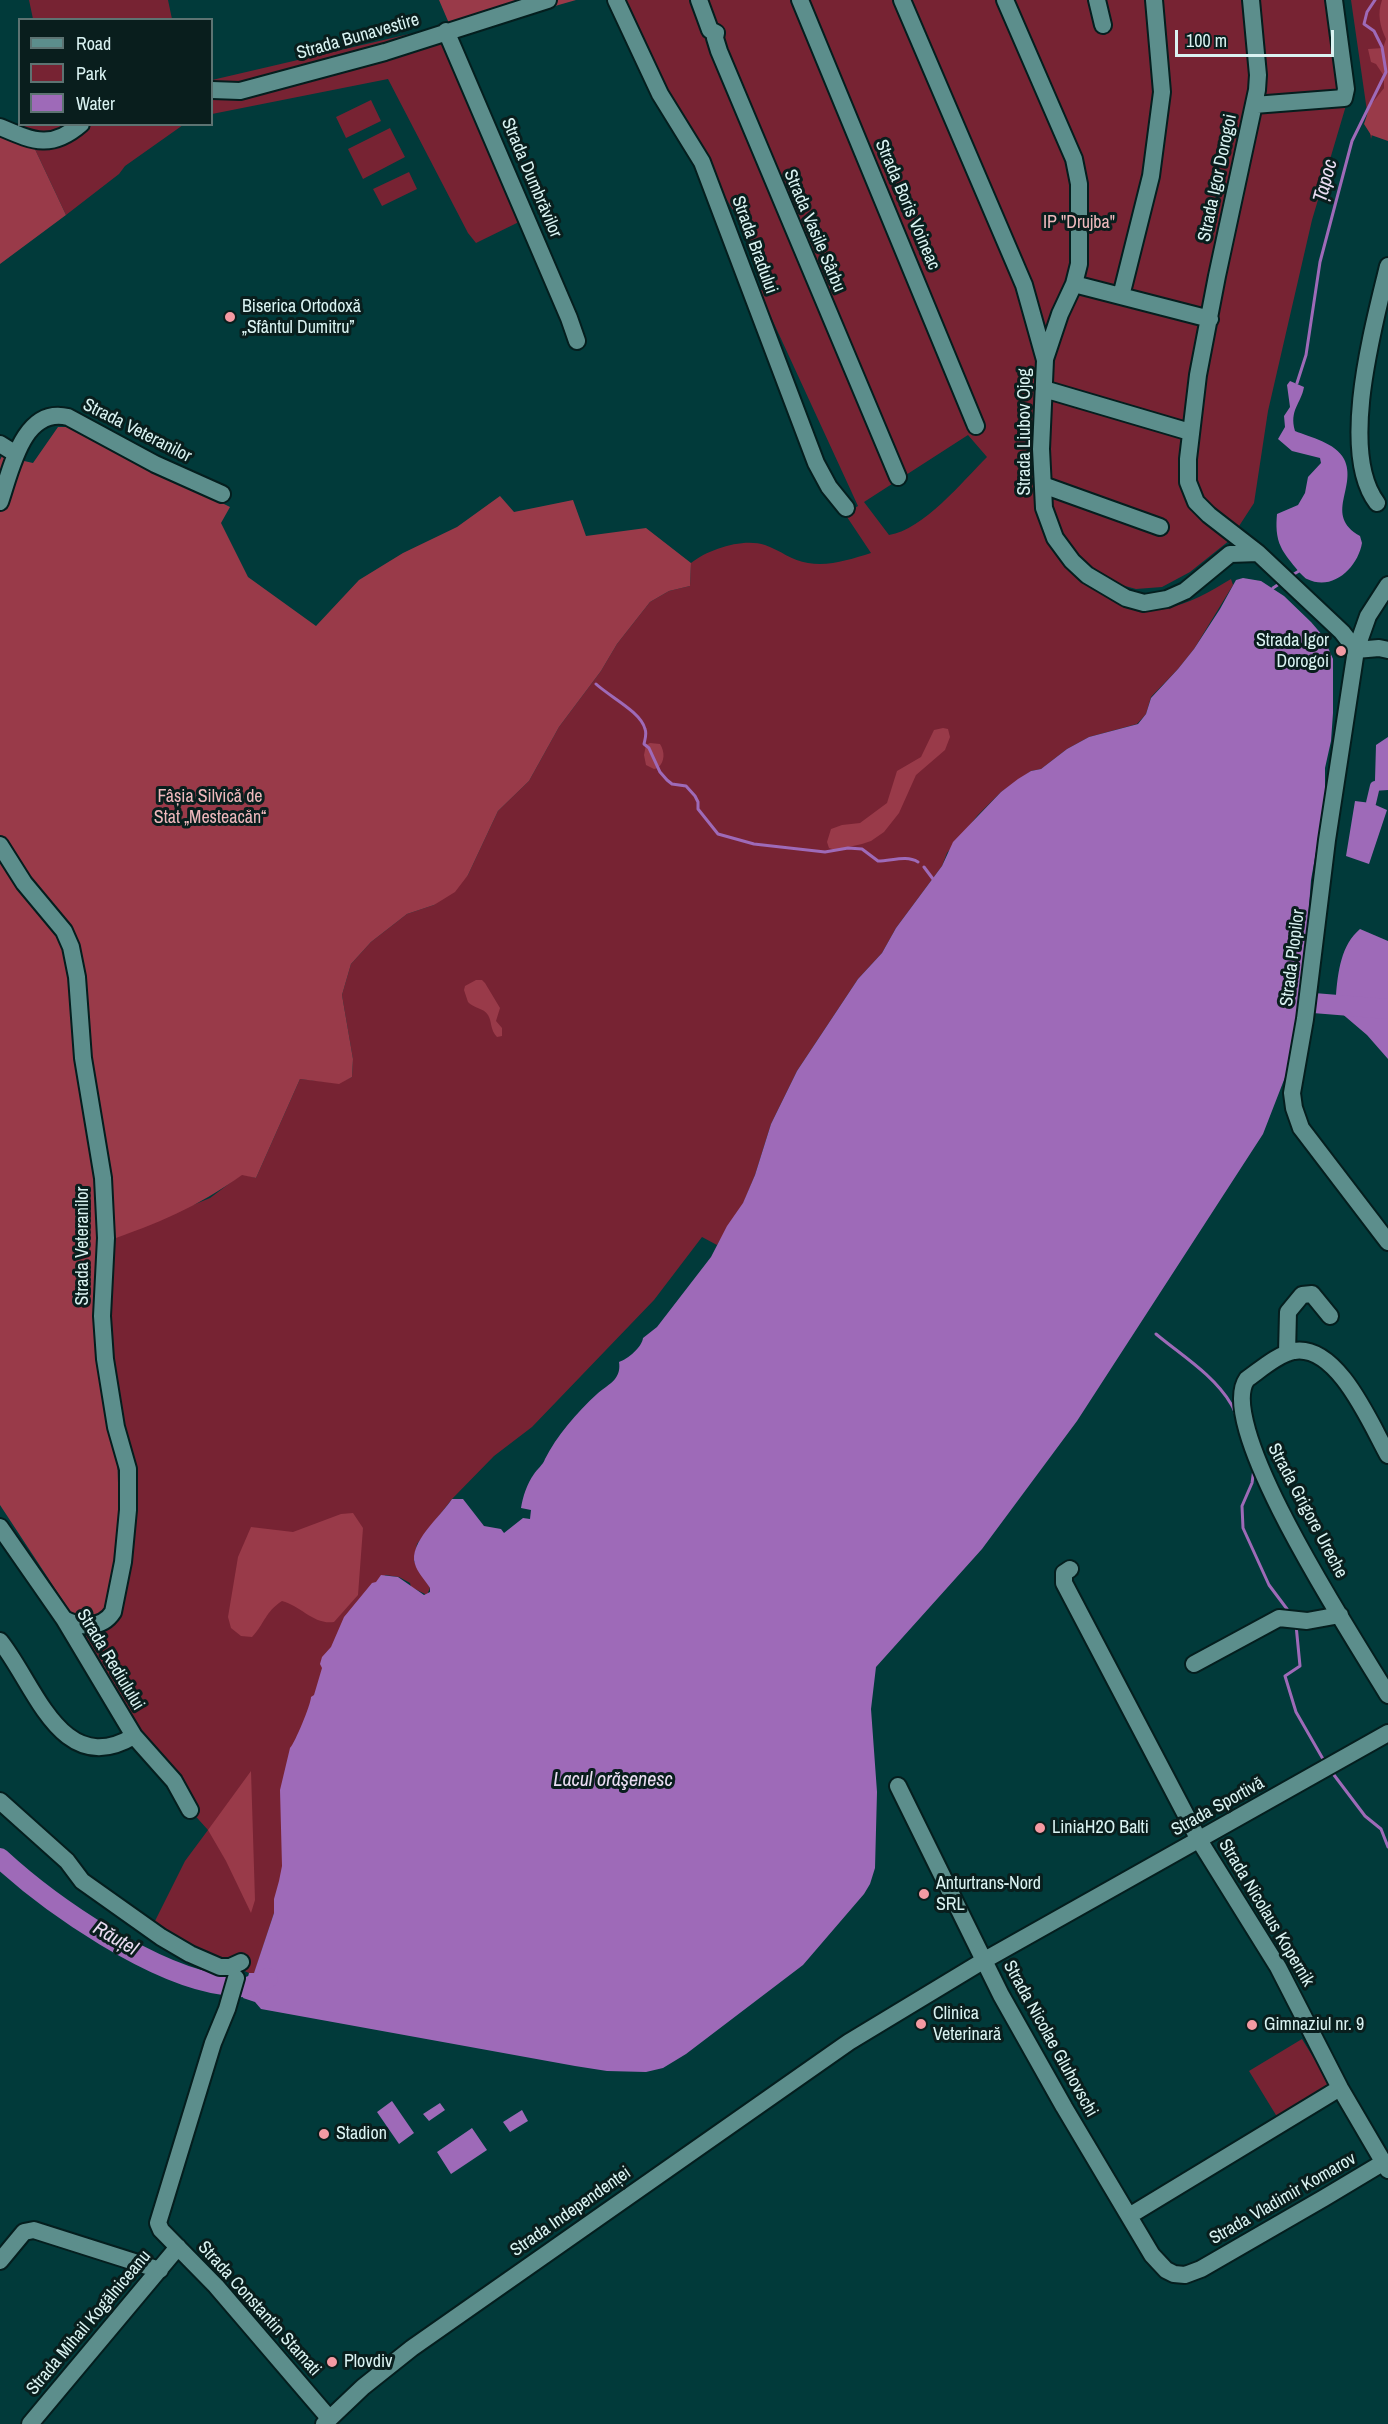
<!DOCTYPE html>
<html>
<head>
<meta charset="utf-8">
<style>
	body { margin:0 }
	#map { position:relative; width:1388px; height:2424px; overflow:hidden; background:#013a3a; font-family:"Archivo Narrow",sans-serif }
	canvas { display:block }
	.legend { position:absolute; left:18px; top:18px; width:195px; height:108px; box-sizing:border-box; background:#091e1d; border:2px solid #5d7372; margin:0; padding:8px 10px; list-style:none; font-size:18px; color:#daf3f2 }
	.legend li { display:flex; align-items:center; gap:12px; height:30px }
	.legend b { width:30px; border:2px solid #5d7372 }
	.scale { position:absolute; left:1175px; top:30px; width:159px; height:27px; box-sizing:border-box; border:3px solid #daf3f2; border-top:0; padding-left:8px; font-size:18px; line-height:21px; white-space:nowrap; color:#daf3f2; -webkit-text-stroke:4px #091e1d; paint-order:stroke }
</style>
</head>
<body>
<div id="map">
<canvas width="1388" height="2424"></canvas>
<ul class="legend">
<li><b style="height:8px;background:#5c8e8c"></b>Road</li>
<li><b style="height:16px;background:#772333"></b>Park</li>
<li><b style="height:16px;background:#9e6ab8"></b>Water</li>
</ul>
<div class="scale">100 m</div>
</div>
<script>
const c = document.querySelector('canvas').getContext('2d');
c.lineJoin = 'round';
function paint(path, color) { c.fillStyle = color; c.fill(path, 'evenodd'); }
function strokePath(path, color, width, dash) { c.strokeStyle = color; c.lineWidth = width; c.lineCap = dash ? 'butt' : 'round'; c.setLineDash(dash || []); c.stroke(path); }
function label(font, color, halo, rows, align = 'center') {
  c.font = font + ' "Archivo Narrow",sans-serif'; c.lineWidth = 6; c.setLineDash([]); c.textBaseline = 'middle'; c.strokeStyle = halo; c.fillStyle = color; for (const [text, x, y, turn = 0] of rows) {
    c.save(); c.translate(x, y); c.rotate((+turn || 0) * Math.PI / 180); c.textAlign = isNaN(turn) ? turn : align; if (halo) c.strokeText(text, 0, 0); c.fillText(text, 0, 0); c.restore();
  }
}
const green = new Path2D(`
	M29,0H168L172,19H33Z
	M620,0H1338L1350,92L1312,220L1268,411L1254,503L1230,540L1190,572L1162,587L1136,589L1114,583L1091,568L1065,540L1056,520L1038,448L1030,443L1035,456L1037,505L1043,530L1062,559L1164,608C1188,605 1211,591 1231,579L1233,585L1194,649L1178,669L1151,697L1146,714L1137,724L1089,737L1067,749L1041,769L1031,771L1001,792L978,815L947,853L942,866L896,928L882,953L858,979L797,1071L771,1124L755,1175L743,1204L717,1245L702,1237L654,1300L532,1427L494,1456L452,1499L417,1544L414,1561L430,1588L427,1595L411,1587L410,1583L399,1577L385,1575L254,1974L249,1973L151,1929L185,1861L208,1830L190,1810L91,1666L79,1625L109,1619L128,1469L108,1391L105,1241L210,1198L242,1174L256,1178L300,1079L339,1083L352,1077L353,1059L342,995L351,964L371,942L407,914L434,905L468,875L498,811L529,781L559,727L601,671L617,644L650,602L669,591L690,586L691,563C709,549 743,538 765,545C780,550 792,561 808,563C829,567 851,559 871,553L845,514L858,506L759,291L766,288L734,212L659,83ZM968,435L987,457C963,481 923,530 889,535L864,502Z
	M1351,0H1388L1384,88L1371,139Z
	M435,28L523,220L476,243L468,233L388,79L212,114V80Z
	M371,100L381,121L346,138L336,117Z
	M29,124L183,125L125,166L119,174L66,215L33,145L0,131Z
	M390,128L405,157L363,179L348,149Z
	M409,172L417,189L382,206L373,189Z
	M1302,2039L1331,2086L1279,2120L1249,2071Z`);
const forest = new Path2D(`
	M439,0H576L454,35Z
	M1382,0H1388V141L1371,135L1364,124L1370,106L1384,88V76L1376,64L1371,62L1368,49L1383,48L1386,39C1380,26 1377,14 1382,0Z
	M0,132L33,145L66,215L0,264Z
	M58,427H69L230,507L221,523L248,577L316,626L359,580L403,553L457,527L500,496L514,512L573,500L586,536L646,528L691,563L690,586L669,591L650,602L617,644L601,671L559,727L529,781L498,811L468,875L455,892L434,905L407,914L371,942L351,964L342,995L353,1059L352,1077L339,1084L300,1079L256,1178L242,1175C196,1208 158,1223 105,1242C108,1297 111,1352 114,1407C118,1474 125,1546 103,1611L89,1619L73,1616L0,1505V460L2,456L33,463Z
	M943,728L948,729L950,737L945,750L916,775L899,813L884,832L871,841L862,844L835,850L829,848L827,842L831,829L842,825L860,823L887,803L897,771L921,757L934,730Z
	M650,743L660,744C665,752 665,761 658,768L654,769L646,765L644,755L646,745Z
	M476,980H482L485,983L500,1008L496,1021L502,1028V1036L497,1037C490,1030 492,1021 488,1015C484,1008 473,1008 468,1002L464,990L465,986Z
	M353,1513L363,1528L358,1595L334,1622C314,1625 301,1606 282,1601C265,1612 265,1623 252,1637L241,1636L231,1628L228,1617L238,1557L251,1527L293,1532L341,1514Z
	M251,1771L255,1900L251,1913L226,1861L208,1830Z`);
const water = new Path2D(`
	M1290,381L1304,387C1301,404 1289,410 1295,431C1310,437 1336,443 1344,459C1358,487 1323,515 1360,536L1362,543C1358,567 1333,592 1307,579C1302,577 1283,553 1281,547C1276,537 1276,525 1277,514L1298,505L1305,493L1308,477L1321,463L1320,458L1292,451L1278,439L1285,427L1284,416L1290,407L1287,385Z
	M1243,578L1261,581L1284,596L1311,622L1323,636L1333,659V713L1331,741L1325,768V801L1311,880L1303,985L1289,1067L1263,1134L1077,1421L982,1549L876,1667L871,1709L877,1792L875,1868L870,1884L864,1894L803,1965L686,2054L663,2068L646,2072L607,2071L575,2066L261,2009L255,2002L243,1998L249,1973H254L274,1913V1899L279,1881L282,1866L280,1790L290,1748C295,1743 311,1704 311,1697L314,1695L322,1668L320,1664L322,1657L331,1647L344,1617L372,1583L376,1582L381,1575L398,1577L424,1595L430,1592V1588C425,1580 417,1572 415,1564C408,1543 441,1516 452,1499H463L484,1526L501,1529L504,1533L523,1518L530,1519L531,1510L521,1508C523,1496 527,1484 534,1474C537,1469 543,1465 545,1459C556,1437 577,1412 597,1394C602,1389 610,1385 615,1379C619,1374 620,1368 619,1362C628,1359 642,1347 643,1338L657,1327L711,1257L727,1226L743,1203L755,1175L771,1124L797,1071L858,979L882,953L896,928L942,866L953,842L1001,792L1018,779L1031,771L1041,769L1067,749L1089,737L1138,724L1146,714L1151,698L1178,669L1194,649L1220,609L1236,580Z
	M1388,737V790L1373,791L1375,780L1376,745Z
	M1355,801L1371,803L1387,810L1369,864L1346,856Z
	M1360,929L1388,941V1059L1367,1035L1340,1012V1007L1336,1005L1340,998L1336,995C1338,972 1341,945 1360,929Z
	M392,2101L414,2133L399,2144L377,2112Z
	M440,2103L445,2110L429,2121L423,2114Z
	M522,2110L528,2121L510,2132L503,2122Z
	M472,2128L487,2150L451,2174L437,2152Z`);
const stream = new Path2D(`
	M1297,383L1306,355L1320,262L1352,141L1386,72L1382,47L1374,31L1364,24L1367,12L1375,0
	M1294,574L1299,571
	M1273,588L1279,584
	M596,684C610,697 641,712 645,729C647,734 645,739 644,744L649,748L660,772L667,780L672,784L686,786L695,796L698,802V809L718,834L754,844L825,852L848,848L862,849L878,861C892,861 906,855 918,862
	M924,867L933,879
	M1156,1334C1181,1355 1214,1375 1231,1404C1235,1410 1237,1419 1239,1426
	M1254,1469L1252,1483L1242,1506L1243,1528L1269,1585L1287,1609
	M1296,1625L1300,1666L1285,1676L1296,1712L1323,1759
	M1334,1775L1365,1816L1381,1829L1388,1847`);
const canal = new Path2D(`
	M1371,803L1375,786`);
const river = new Path2D(`
	M1290,1006L1301,1002L1388,1009
	M0,1858C52,1906 154,1976 224,1985C231,1985 240,1988 247,1987C254,1985 261,1981 268,1978`);
const minor = new Path2D(`
	M616,0L660,94L702,162L816,463L829,487L846,508
	M699,0L710,30L716,33L715,38L719,51L898,477
	M800,0L976,426
	M902,0L1024,285L1045,360L1041,449L1044,508L1055,538L1072,561L1087,575L1126,598L1144,603L1167,599L1185,591L1230,554L1258,553
	M1005,0L1074,159L1079,184V264L1074,284L1060,314L1045,359
	M1097,0L1103,25
	M1251,0L1258,75L1257,90L1217,276L1198,375L1188,459V482L1196,502L1209,515L1258,553L1342,632L1356,650
	M446,31L569,318L577,341
	M212,90L240,91L385,52L548,0
	M1254,105L1344,98L1346,89L1334,0
	M0,127C33,141 51,150 81,124
	M1074,284L1210,319
	M1121,296L1151,176L1162,92L1154,0
	M1044,389L1190,432
	M0,444L16,454
	M1043,485L1160,527
	M0,502C11,470 23,406 68,417L155,464L222,494
	M1377,503C1338,452 1374,325 1388,266
	M1388,585L1368,616L1356,650L1327,840L1305,1019L1292,1093L1294,1108L1301,1128L1388,1242
	M1356,650L1379,648L1388,650
	M0,845L24,883L64,931L71,947L77,977L83,1058L103,1178L106,1238L102,1316L105,1359L116,1427L128,1469V1510L123,1562L113,1612C102,1629 80,1628 64,1619
	M1287,1353L1288,1312L1302,1295L1312,1294L1330,1316
	M1388,1455C1371,1425 1338,1344 1294,1351C1278,1354 1260,1370 1247,1379C1213,1426 1359,1646 1388,1695
	M0,1527L64,1619L134,1736L174,1781L190,1810
	M1070,1569L1064,1573V1583L1199,1840L1278,1967L1340,2088L1388,2170
	M0,1641C35,1684 61,1780 134,1736
	M1194,1664L1279,1618L1307,1621L1340,1615
	M898,1786L1001,1995L1064,2107L1152,2255L1166,2270L1174,2274L1185,2275L1201,2269L1324,2198L1384,2162
	M0,1801L67,1861L82,1881L161,1937L190,1954L220,1967H230L241,1962
	M236,1978L227,2009L213,2043L158,2223L161,2230L216,2286L329,2418
	M1129,2216L1340,2088
	M0,2261L24,2232L34,2230L160,2270
	M30,2424L178,2247
	M324,2424L363,2387L412,2348L849,2042L983,1961L1388,1733`);
const markers = [
	[230,317,6,"#f49aa3"],
	[1341,651,6,"#f49aa3"],
	[1040,1828,6,"#f49aa3"],
	[924,1894,6,"#f49aa3"],
	[921,2024,6,"#f49aa3"],
	[1252,2025,6,"#f49aa3"],
	[324,2134,6,"#f49aa3"],
	[332,2362,6,"#f49aa3"]
];
const streetNames = [
	["Strada Bunavestire",358,37,-16],
	["Strada Dumbrăvilor",531,178,67],
	["Strada Igor Dorogoi",1218,178,-78],
	["Strada Boris Voineac",907,205,67],
	["Strada Vasile Sârbu",814,231,67],
	["Strada Bradului",754,245,70],
	["Strada Veteranilor",137,431,27],
	["Strada Liubov Ojog",1025,432,-90],
	["Strada Plopilor",1293,958,-83],
	["Strada Veteranilor",83,1246,-90],
	["Strada Grigore Ureche",1307,1511,62],
	["Strada Rediulului",110,1660,59],
	["Strada Sportivă",1218,1807,-29],
	["Strada Nicolaus Kopernik",1266,1913,59],
	["Strada Nicolae Gluhovschi",1050,2039,61],
	["Strada Vladimir Komarov",1283,2199,-30],
	["Strada Independenței",571,2212,-35],
	["Strada Constantin Stamati",259,2309,48],
	["Strada Mihail Kogălniceanu",89,2323,-50]
];
const parkNames = [
	["IP \"Drujba\"",1079,223],
	["Fâșia Silvică de",210,797],
	["Stat „Mesteacăn“",210,818]
];
const poiNames = [
	["Biserica Ortodoxă",242,307],
	["„Sfântul Dumitru”",242,328],
	["Strada Igor",1329,641,"right"],
	["Dorogoi",1329,662,"right"],
	["LiniaH2O Balti",1052,1828],
	["Anturtrans-Nord",936,1884],
	["SRL",936,1905],
	["Clinica",933,2014],
	["Veterinară",933,2035],
	["Gimnaziul nr. 9",1264,2025],
	["Stadion",336,2134],
	["Plovdiv",344,2362]
];
const waterNames = [
	["Țapoc",1326,181,-75],
	["Lacul orăşenesc",613,1781],
	["Răuțel",115,1939,30]
];
paint(green, '#772333');
paint(forest, '#993a49');
paint(water, '#9e6ab8');
strokePath(stream, '#9e6ab8', 3);
strokePath(canal, '#9e6ab8', 10);
strokePath(river, '#9e6ab8', 20);
strokePath(minor, '#041e1e', 20);
strokePath(minor, '#5c8e8c', 16);
for (const [x, y, r, color] of markers) { const dot = new Path2D(); dot.arc(x, y, r, 0, 2 * Math.PI); c.fillStyle = color; c.fill(dot); strokePath(dot, '#091e1d', 2); }
label('18px', '#daf3f2', '#091e1d', streetNames);
label('18px', '#efb9bd', '#091e1d', parkNames);
label('18px', '#daf3f2', '#091e1d', poiNames, 'left');
label('italic 20px', '#eaddf2', '#091e1d', waterNames);
</script>
</body>
</html>
